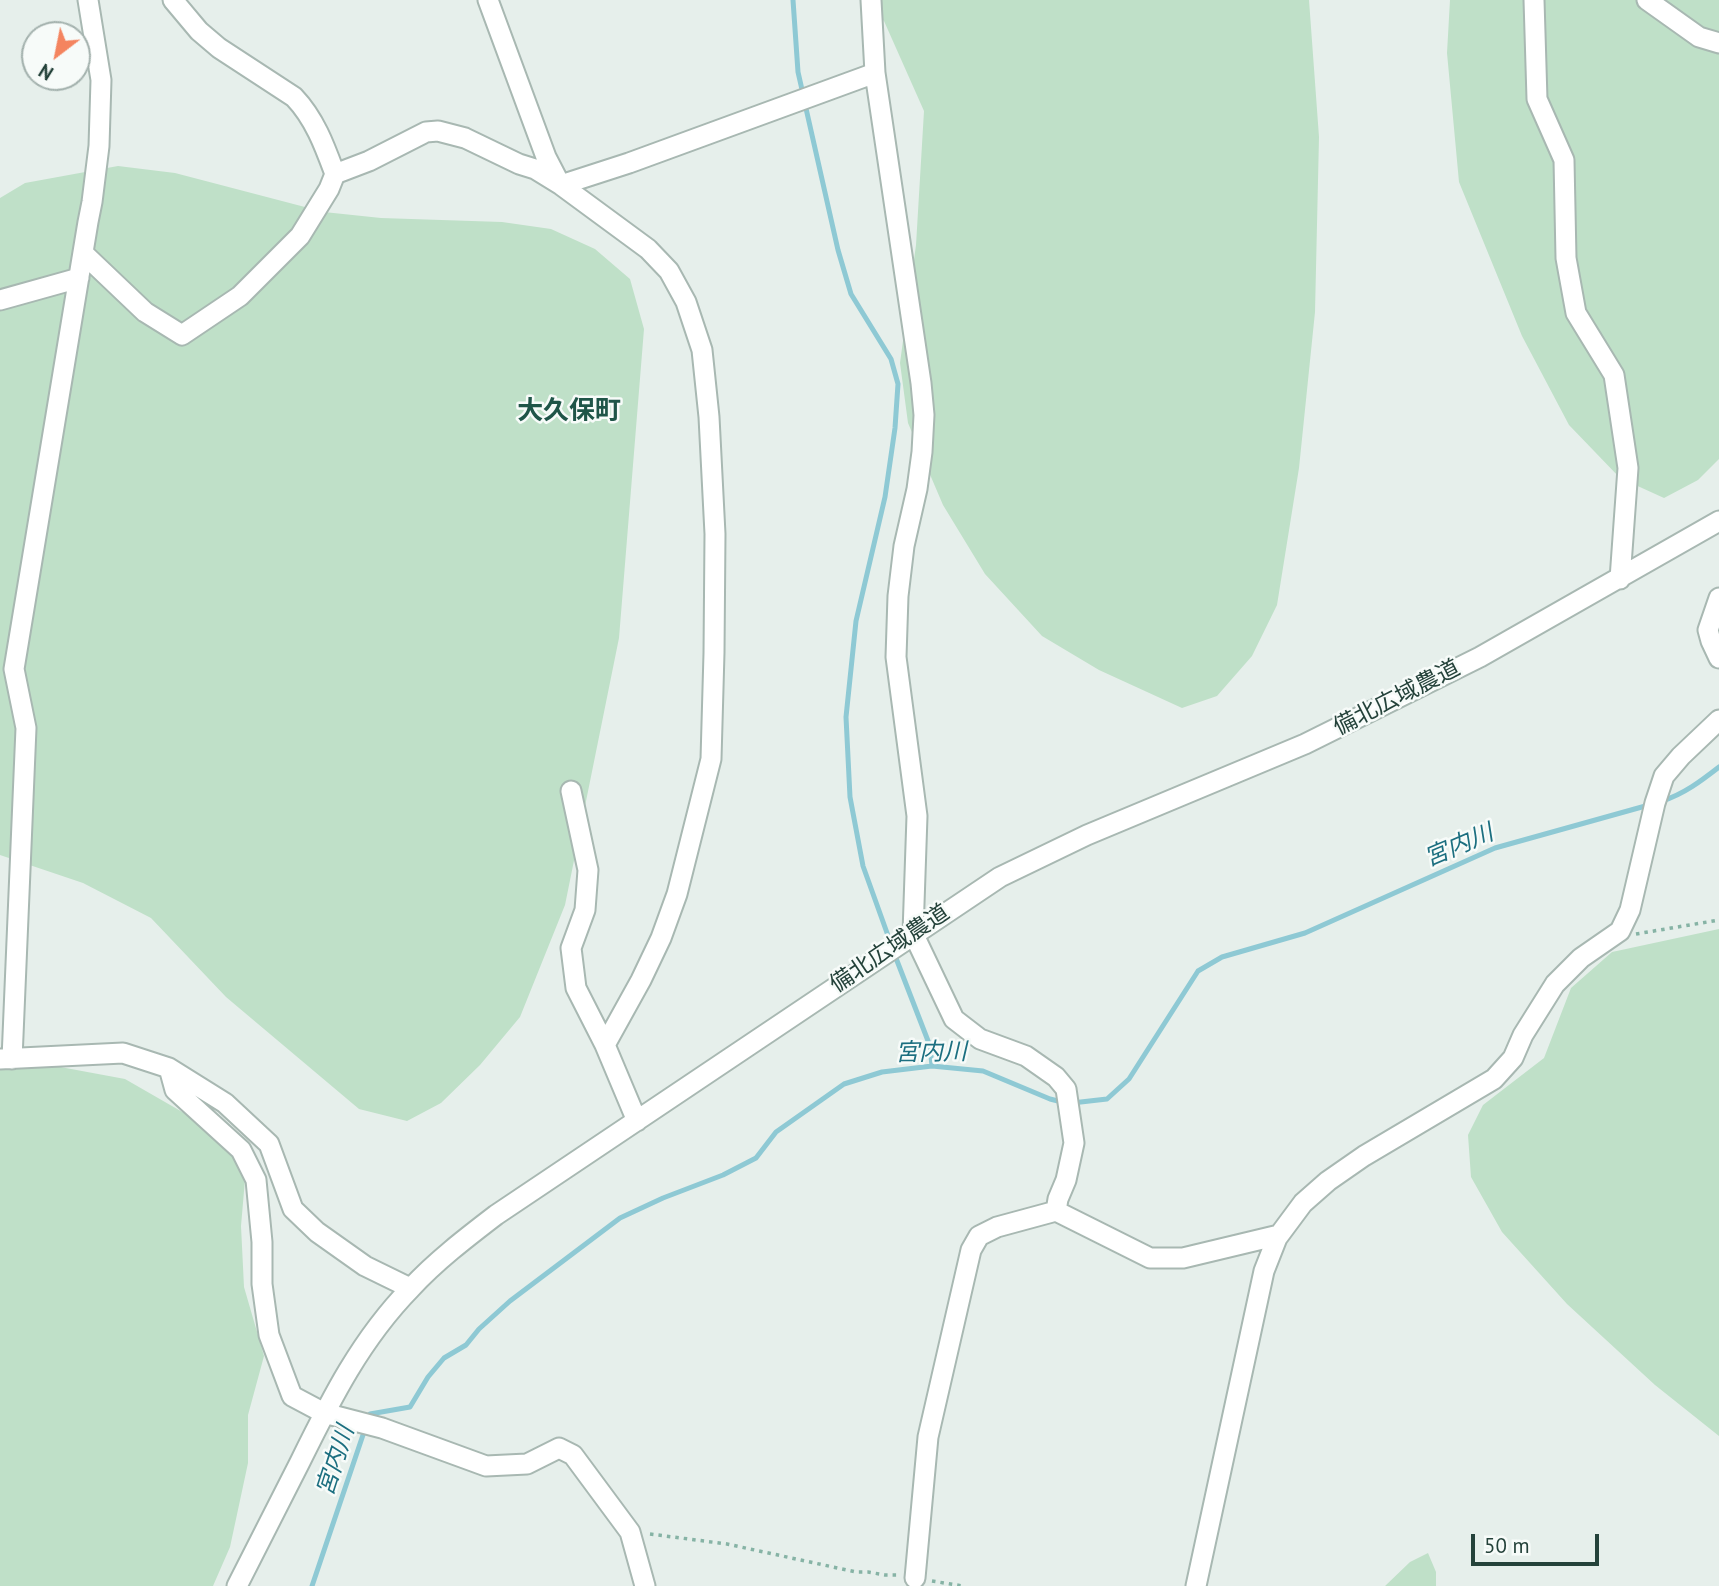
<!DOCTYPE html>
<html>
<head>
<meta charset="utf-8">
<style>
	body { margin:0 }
	#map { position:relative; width:1719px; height:1586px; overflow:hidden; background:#e6efeb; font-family:"PT Sans",sans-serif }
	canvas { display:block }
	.north { position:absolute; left:21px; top:21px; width:70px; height:70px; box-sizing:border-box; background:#f7fbf9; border:2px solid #a3b1ad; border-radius:50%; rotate:212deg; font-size:19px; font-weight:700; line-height:28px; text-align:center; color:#24423a }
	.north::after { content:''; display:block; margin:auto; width:24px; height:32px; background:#f4845f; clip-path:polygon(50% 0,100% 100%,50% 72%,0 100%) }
	.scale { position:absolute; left:1471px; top:1534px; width:128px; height:32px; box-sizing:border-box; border:4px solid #24423a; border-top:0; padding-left:9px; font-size:21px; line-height:24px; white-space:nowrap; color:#24423a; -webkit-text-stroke:5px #f7fbf9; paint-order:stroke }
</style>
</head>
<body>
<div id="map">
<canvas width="1719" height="1586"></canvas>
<div class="north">N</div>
<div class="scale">50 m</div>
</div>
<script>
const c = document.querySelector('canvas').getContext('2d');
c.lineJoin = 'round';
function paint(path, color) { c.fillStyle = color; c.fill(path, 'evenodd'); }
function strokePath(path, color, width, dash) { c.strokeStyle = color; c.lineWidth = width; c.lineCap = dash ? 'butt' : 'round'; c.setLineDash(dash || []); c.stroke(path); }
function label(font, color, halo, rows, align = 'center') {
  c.font = font + ' "PT Sans","Noto Sans JP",sans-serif'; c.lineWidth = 5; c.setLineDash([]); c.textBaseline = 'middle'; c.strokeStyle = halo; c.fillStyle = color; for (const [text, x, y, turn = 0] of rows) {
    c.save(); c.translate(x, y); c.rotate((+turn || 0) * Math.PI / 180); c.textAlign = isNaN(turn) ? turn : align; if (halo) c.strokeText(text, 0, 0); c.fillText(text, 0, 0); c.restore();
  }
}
const green = new Path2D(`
	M860,0H1309L1319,137L1315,312L1299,468L1277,605L1252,656L1217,696L1182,708L1099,670L1042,636L985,574L943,505L908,423L900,363L916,245L924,111L884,21Z
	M1450,0H1719V459L1698,480L1664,498L1620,478L1569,425L1522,336L1459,182L1447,53Z
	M118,166L175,173L324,212L381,218L502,222L551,229L595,249L630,279L644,329L619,638L565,905L520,1017L480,1065L441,1103L407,1121L359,1109L226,997L151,918L83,883L0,855V198L25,183Z
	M1719,929V1436L1655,1385L1567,1304L1502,1232L1471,1177L1468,1135L1483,1105L1544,1058L1571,988L1612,952Z
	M55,1066L125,1079L198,1121L246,1168L241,1226L244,1287L264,1356L248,1415V1463L230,1547L213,1586H0V1067Z
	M1428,1553L1436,1572V1586H1385L1410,1562Z`);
const stream = new Path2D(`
	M793,0L798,72L803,94
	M805,104L838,250L851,294L891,359L898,384L895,428L885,497L856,621L846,717L850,797L863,866L891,944
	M1662,801C1684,794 1701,781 1719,767
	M894,953L930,1046L932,1066
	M1072,1103L1107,1099L1129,1079L1198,971L1222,957L1305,933L1495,848L1649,805
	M368,1419L370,1414L410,1407L428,1377L444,1358L466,1345L479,1329L510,1301L620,1218L663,1198L723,1175L756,1158L776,1132L844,1084L882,1072L932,1066L983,1071L1050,1099L1062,1102
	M312,1586L365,1429`);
const path = new Path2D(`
	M1636,934L1719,920
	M650,1534L727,1544L856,1572H868L885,1575H897
	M932,1581L963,1586`);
const minor = new Path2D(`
	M488,0L546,157L560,184
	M871,0L875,73L921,383L924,415L922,452L917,489L904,546L898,596L896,657L917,816L913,933L954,1019L980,1039L1026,1056L1056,1077L1066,1089L1074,1143L1066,1180L1058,1199L1056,1211
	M1534,0L1537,99L1564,160L1566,258L1576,313L1614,375L1628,468L1620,579
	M1647,0L1699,37L1719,43
	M335,174L369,161L426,132L438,131L465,138L519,164L535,169L561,185L648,249L669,271L686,302L702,350L709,417L715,534L714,653L711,759L677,894L661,938L641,980L605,1045
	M561,185L629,163L875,73
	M83,253L145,312L182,335L240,296L300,236L329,189L335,174C325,147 315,119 294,97L219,48L199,31L173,0
	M0,300L79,278
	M1719,598L1708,630L1711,641L1719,658
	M571,791L588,870L585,910L571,948L576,988L605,1045L637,1121
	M0,1059L123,1053L169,1068L225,1103L269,1144L293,1209L317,1232L365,1266L410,1288
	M12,1059L26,728L14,669L88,222L92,202L99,146L101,80L88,0
	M169,1068L175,1090L241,1150L256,1180L262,1242V1284L269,1335L292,1396L324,1413L382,1428L486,1466L527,1464L559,1448L573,1455L630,1532L645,1586
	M915,1578L928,1437L971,1250L979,1236L997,1227L1056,1211L1150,1258H1183L1279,1235
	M237,1586C258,1545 279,1504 300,1462C331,1399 361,1339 411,1288C436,1261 466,1238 496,1215L1000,877L1087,835L1305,744L1480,657L1719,521
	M1196,1586L1264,1271L1277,1238L1303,1203L1328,1181L1364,1156L1494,1079L1513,1058L1523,1035L1555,984L1581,958L1620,931L1630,910L1655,803L1664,776L1681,756L1719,720`);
const streetNames = [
	["備北広域農道",1397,698,-27],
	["備北広域農道",890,949,-34]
];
const waterNames = [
	["宮内川",1459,846,-23],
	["宮内川",931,1053,-1],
	["宮内川",336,1461,-72]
];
const quarterNames = [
	["大久保町",569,412]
];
paint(green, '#bfe0c8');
strokePath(stream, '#8ec9d4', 5);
strokePath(minor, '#a8b8b2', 23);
strokePath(path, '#86b3a5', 3.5, [3.5, 5]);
strokePath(minor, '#fff', 19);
label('23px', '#24423a', '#f7fbf9', streetNames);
label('italic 24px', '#1c6f80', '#f7fbf9', waterNames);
label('bold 26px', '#1f5548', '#f7fbf9', quarterNames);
</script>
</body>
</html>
